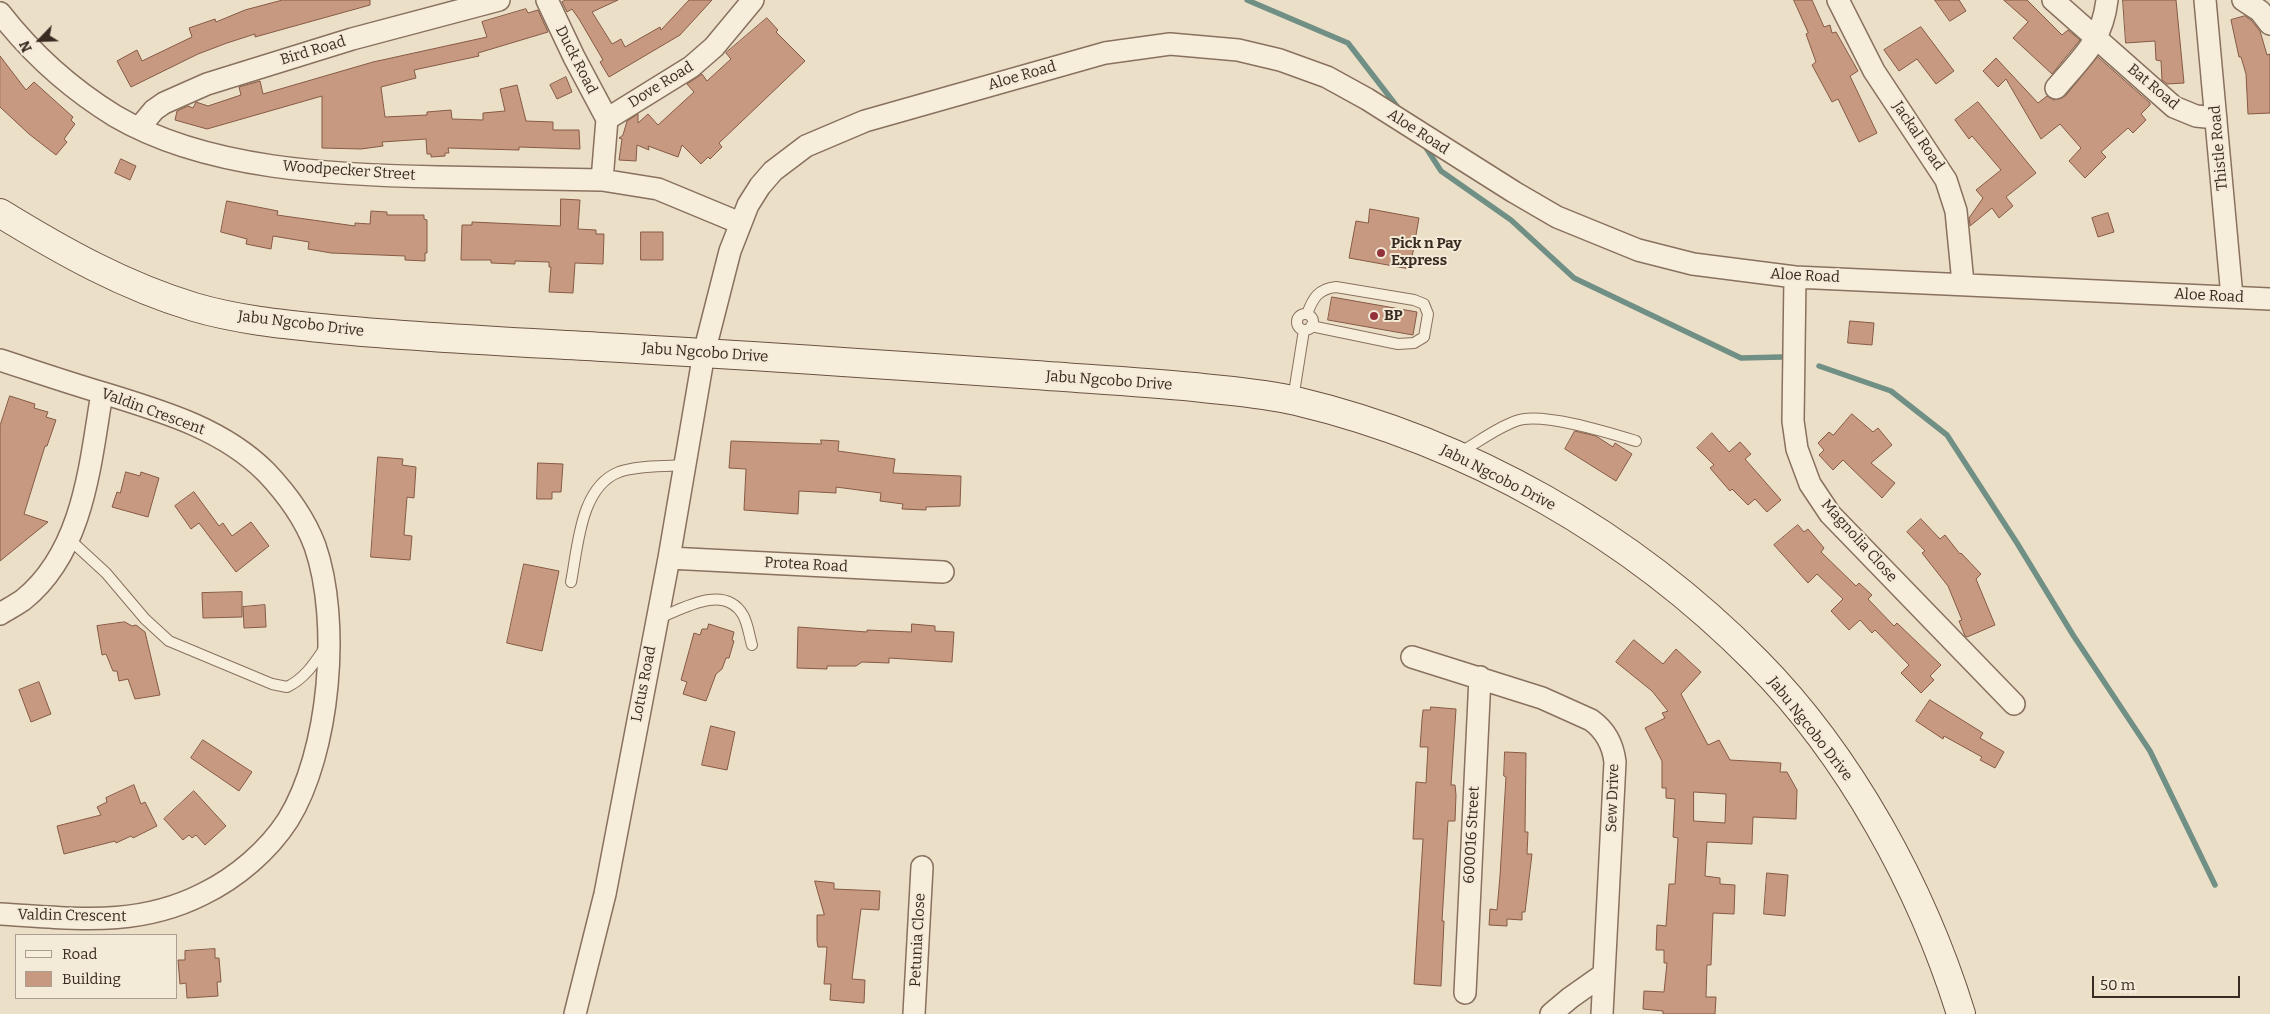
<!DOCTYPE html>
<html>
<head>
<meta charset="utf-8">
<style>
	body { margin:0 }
	#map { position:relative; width:2270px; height:1014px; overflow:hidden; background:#ecdfc8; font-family:Bitter,serif }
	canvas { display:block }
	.legend { position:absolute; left:15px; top:934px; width:162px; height:65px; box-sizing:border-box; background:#f4ead8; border:1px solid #a99e8f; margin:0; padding:6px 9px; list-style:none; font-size:15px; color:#392b21 }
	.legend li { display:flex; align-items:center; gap:10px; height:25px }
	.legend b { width:25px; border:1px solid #a99e8f }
	.north { position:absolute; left:15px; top:15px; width:50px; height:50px; -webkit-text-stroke:4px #f4ead8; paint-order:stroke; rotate:246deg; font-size:14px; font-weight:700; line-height:20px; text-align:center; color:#392b21 }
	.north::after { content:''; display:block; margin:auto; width:18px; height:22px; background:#392b21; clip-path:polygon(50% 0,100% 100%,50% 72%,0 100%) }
	.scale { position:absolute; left:2092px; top:976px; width:148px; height:22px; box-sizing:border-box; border:2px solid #392b21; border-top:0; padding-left:6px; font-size:15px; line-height:18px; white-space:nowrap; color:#392b21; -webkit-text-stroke:4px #f4ead8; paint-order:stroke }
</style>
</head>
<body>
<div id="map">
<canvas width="2270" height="1014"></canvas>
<ul class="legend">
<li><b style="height:6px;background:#f7eddb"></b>Road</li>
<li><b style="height:14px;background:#c89981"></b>Building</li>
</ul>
<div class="north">N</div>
<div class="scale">50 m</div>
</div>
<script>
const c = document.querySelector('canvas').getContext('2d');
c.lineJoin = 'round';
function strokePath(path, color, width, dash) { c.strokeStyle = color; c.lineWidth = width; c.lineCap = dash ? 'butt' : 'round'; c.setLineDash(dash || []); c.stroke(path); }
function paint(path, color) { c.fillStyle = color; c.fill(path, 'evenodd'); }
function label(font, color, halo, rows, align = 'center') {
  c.font = font + ' Bitter,serif'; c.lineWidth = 4; c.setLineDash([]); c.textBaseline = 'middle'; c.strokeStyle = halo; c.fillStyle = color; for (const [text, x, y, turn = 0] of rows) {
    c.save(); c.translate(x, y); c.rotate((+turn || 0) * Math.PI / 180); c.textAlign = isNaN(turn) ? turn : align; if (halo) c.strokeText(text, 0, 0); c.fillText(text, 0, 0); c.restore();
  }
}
const stream = new Path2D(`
	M1247,0L1348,43L1399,109
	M1423,143L1441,171L1511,220L1574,278L1741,358L1782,357
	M1819,366L1891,391L1947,435L2017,543L2073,635L2150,751L2215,885`);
const building = new Path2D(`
	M283,0H370V5L255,37V34L227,43L198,54L131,87L117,61L137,50L142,61L192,37L189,28L215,19L216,22L245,10Z
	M566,0H618L592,12L612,44L621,39L625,47L660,27L661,30L689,0H712L680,35L609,77L600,62L603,60L579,19L572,9L567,12L562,2Z
	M1794,0H1812L1824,27L1830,25L1832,33L1836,32L1858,71L1850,76L1877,133L1859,142L1838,99L1832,102L1812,65L1816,62L1806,34L1808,33Z
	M1935,0H1959L1966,11L1950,21Z
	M2004,0H2027L2062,35L2068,30L2080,40L2052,74L2013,38L2028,22Z
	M2123,0H2176L2184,83L2167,84L2162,80L2161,61L2156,60L2155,41L2126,43Z
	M526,9L528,13L538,10L548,32L478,53L479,56L414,70L416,78L381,87L385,117L427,115V112L451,110L452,119L483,120V113L505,111L500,89L517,85L526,121L553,122V130H579L580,149L519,147V150L448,148L449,153H445V156L431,157V154H427L426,139L382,142L383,146L361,149L322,148V96L207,129L175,120L177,111L188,106L193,108L196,102L208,106L241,95L239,87L260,81L263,94L373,62L487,37L482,22Z
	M2245,16L2251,20L2260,31L2267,55L2270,54V113L2248,114L2246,74L2241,57H2239L2231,20Z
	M767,18L778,30L776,32L805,61L719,143L722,147L710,159L708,157L701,164L682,145L678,157L648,146L649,150L637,145L636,161L619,160L622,139L619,138L623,135L627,121L638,114V123L648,114L658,125L694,92L687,84L702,74L707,81L731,59L726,53Z
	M1921,27L1954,71L1936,84L1917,59L1899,71L1884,50Z
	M0,56L26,90L34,82L73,117L71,120L75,124L64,139L67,142L56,155L29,134L0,107Z
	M2098,57L2150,103V105L2141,114L2146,120L2133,133L2128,128L2101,152L2106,157L2085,178L2069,161L2081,148L2060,124L2041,139L2006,79L1998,87L1983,71L1996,58L2038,103L2047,96L2054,100L2065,96Z
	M566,77L572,92L557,99L550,85Z
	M1978,102L2036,173L2006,197L2013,206L1999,218L1992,208L1970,226L1969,218L1983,198L1976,190L2001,170L1972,136L1969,139L1955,120Z
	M121,159L136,166L130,180L115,173Z
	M561,199L580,200L578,229L596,230V234H604L603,264L575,263L573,293L549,292L551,267H549V262L515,261V264L491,263V260H461L462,225H472V222L560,226Z
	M227,201L278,211L277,215L355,226V223L370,224L371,211L387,212V215H424V219L427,220V253H425V261L405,260V256L331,253L308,249L309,242L273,236L271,249L246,244L247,239L221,232Z
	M1370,209L1419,218L1410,269L1349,258L1356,221L1368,223Z
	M2108,213L2114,232L2098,237L2092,218Z
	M641,232H663V260H641Z
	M1332,297L1417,312L1413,335L1328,320Z
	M1850,321L1874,323L1872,345L1848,343Z
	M10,396L35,404L34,408L48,412L46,417L56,420L47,446H45L24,514L48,522L0,561V426Z
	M1852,414L1873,432L1878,428L1892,445L1871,463L1895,483L1882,498L1843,460L1833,470L1819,455L1824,450L1818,443L1829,432L1833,435Z
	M1575,431L1596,436L1613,447L1615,443L1632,454L1616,481L1565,449Z
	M1712,433L1729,452L1740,442L1751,454L1745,459L1781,500L1767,512L1755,499L1748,505L1732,489L1730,491L1710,468L1714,465L1697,448Z
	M821,440L839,441L838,451L895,459L893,473L961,476L960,506L926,507V510L902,509L903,504L880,501L881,493L836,487V493L799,491L798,514L744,510L746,469L729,468L731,441L821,444Z
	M378,457L403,459L402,465L416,467L414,498L407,497L404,535L412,536L410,560L371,557Z
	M538,463L563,464L561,492H552V499H537Z
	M126,472L140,476L141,472L159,478L148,517L112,507L117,492L120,493Z
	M194,492L219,526L223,523L232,536L251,522L269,546L236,572L199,523L191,529L175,506Z
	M1921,519L1940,539L1945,535L1960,554L1961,553L1981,574L1976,579L1995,625L1967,637L1965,636L1959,621L1962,620L1948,586L1922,553L1925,551L1907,532Z
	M1798,525L1804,532L1808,529L1824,548L1821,552L1856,586L1859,583L1872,595L1868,599L1894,626L1897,623L1941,665L1930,676L1934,680L1921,693L1901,673L1909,665L1875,630L1872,633L1860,620L1849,630L1831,611L1843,599L1817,574L1808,583L1774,545Z
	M524,564L559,571L542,651L507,643Z
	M242,592V617L203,618L202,593Z
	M265,605L266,627L244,628L243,607Z
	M125,622L132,626L136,625L145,632L160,695L135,699L128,679L119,681L117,671H113L106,654L102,655L97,626Z
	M709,624L734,632L732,640L734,641L729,658H726L722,669L716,674L706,701L683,694L687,682L681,680L694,633L700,635L702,629H707Z
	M912,624L935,626V631L954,632L952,662L889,658V663L862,662L856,666H827V669L797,668L798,627L867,632V630L911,632Z
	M1634,640L1663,664L1676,649L1701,672L1681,694L1708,745L1719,740L1730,760L1781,763L1780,772H1787L1797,790L1796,819L1753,817L1752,844L1707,842L1705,876L1720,878V884L1735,885L1734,914L1713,913L1711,965H1707L1706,997H1716L1715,1014H1663V1011L1643,1009L1644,991L1664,992L1667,963H1664V950H1656L1657,925L1666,926L1669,884H1675L1678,838L1673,837L1675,799L1666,798V788H1662V761L1645,728L1665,718L1662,713L1668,711L1652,691L1616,662ZM1694,792L1726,794L1725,823L1694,821Z
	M39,682L51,714L31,722L19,690Z
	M1930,700L1983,733L1980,738L2004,752L1995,768L1980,760L1982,757L1944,736L1943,739L1916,721Z
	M1431,707L1456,709L1451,785H1455L1456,795L1455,821H1448L1442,921H1444L1441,986L1414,984L1423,839H1413L1416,782L1426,783L1428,747H1420L1422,720L1423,710H1430Z
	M711,726L735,732L727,770L702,765Z
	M203,740L252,772L239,791L191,758Z
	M1505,752L1526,753L1525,832H1528L1527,854H1532L1525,912H1522V920L1507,919V926L1489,925L1490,909L1497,910L1500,876L1506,777L1504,776Z
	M134,785L141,804L145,802L157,826L133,838L131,836L116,843L115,841L64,854L57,826L101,815L97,807L107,802L106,798Z
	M194,791L226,826L205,845L196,835L192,838L189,835L183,840L164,819Z
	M1767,873L1788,875L1785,916L1764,914Z
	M815,881L834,883V889L880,891L879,910L861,909L852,979L865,980L864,1003L830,1000L831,984H824L827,947H818L817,941V915H824Z
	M215,949V958H219L221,982H217L218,996L187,998L186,983L180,984L178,960H185V951Z`);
const service = new Path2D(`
	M1307,314C1313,298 1318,289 1336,287L1414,300L1424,304L1428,314L1424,337L1414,343L1398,344L1311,326
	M1297 322a8 8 0 1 1 16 0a8 8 0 1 1-16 0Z
	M1293,399L1304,330
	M1459,453C1477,443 1496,428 1516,421C1540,411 1610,433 1636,441
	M68,538L106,573L145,619L169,641L272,684L287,687C304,679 314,664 324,649
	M571,582C578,547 580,487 619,472C639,465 664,467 685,465
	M657,619C682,609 724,583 743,615C748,624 749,635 752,645`);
const minor = new Path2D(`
	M547,0L574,57L607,119L602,180
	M1838,0L1874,71L1946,180L1956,211L1963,283
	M2053,0L2174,107L2196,116L2216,118
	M2205,0L2232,297
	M2243,0L2260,11L2270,24
	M0,13C32,54 71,89 115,116C207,170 335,175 439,177C493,178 547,179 602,180L658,189L740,223
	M2056,88C2082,57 2102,42 2107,0
	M607,119L691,67L714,47L753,0
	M139,128L154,110L164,103L207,84L352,39L499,0
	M1795,277L1793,421L1797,449L1810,484L1830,514L2014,704
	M0,360C34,371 69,383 103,393C161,411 222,428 266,472C286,493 305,519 315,546C341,621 330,752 288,820C268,851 236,878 203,894C136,928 73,918 0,914
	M669,558L943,572
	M0,614C8,609 16,605 23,600C84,551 90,464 102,393
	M1412,657L1542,698L1591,720C1605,730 1613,745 1615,762L1602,1014
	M1465,993L1480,677
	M575,1014L605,894L669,558L704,353L730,251L748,205L760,186L773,171L806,146L865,121L1105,53L1170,44L1238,50L1280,60L1327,77L1367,99L1514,192L1557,217L1638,250L1693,264L1795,277L2270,299
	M914,1014L922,867
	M1551,1014L1570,998L1604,974`);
const secondary = new Path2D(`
	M0,213C62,251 124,286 194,307C241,321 292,325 341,330C428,338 515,342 602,347C747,355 891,365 1035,375C1088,379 1141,382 1194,387C1228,391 1263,393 1296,401C1469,442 1632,535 1757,662C1850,756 1922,888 1961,1014`);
const markers = [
	[1381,253,5,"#93323a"],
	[1374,316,5,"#93323a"]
];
const streetNames = [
	["Bird Road",313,51,-17],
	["Duck Road",576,60,63],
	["Aloe Road",1022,76,-16],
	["Dove Road",661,85,-32],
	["Bat Road",2153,87,40],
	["Aloe Road",1418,132,33],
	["Jackal Road",1918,136,56],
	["Thistle Road",2219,148,-95],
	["Woodpecker Street",349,171,4],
	["Aloe Road",1805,276,3],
	["Aloe Road",2209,296,3],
	["Jabu Ngcobo Drive",301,324,7],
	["Jabu Ngcobo Drive",705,353,4],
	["Jabu Ngcobo Drive",1109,381,4],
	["Valdin Crescent",153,412,20],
	["Jabu Ngcobo Drive",1498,478,27],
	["Magnolia Close",1859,541,48],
	["Protea Road",806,565,3],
	["Lotus Road",644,684,-79],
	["Jabu Ngcobo Drive",1810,729,52],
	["Sew Drive",1613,798,-88],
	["600016 Street",1472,835,-87],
	["Valdin Crescent",72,916,1],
	["Petunia Close",918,940,-87]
];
const poiNames = [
	["Pick n Pay",1391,244],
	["Express",1391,261],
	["BP",1384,316]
];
strokePath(stream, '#708f85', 5.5);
paint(building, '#c89981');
strokePath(building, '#855a45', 1);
strokePath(service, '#88715e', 12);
strokePath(minor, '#88715e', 24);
strokePath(secondary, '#6a5241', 30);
strokePath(service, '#f7eddb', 10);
strokePath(minor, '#f7eddb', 21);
strokePath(secondary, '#f7eddb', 28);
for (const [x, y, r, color] of markers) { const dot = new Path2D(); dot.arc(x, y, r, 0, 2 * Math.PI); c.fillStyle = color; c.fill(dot); strokePath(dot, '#f4ead8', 2); }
label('15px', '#392b21', '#f4ead8', streetNames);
label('bold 15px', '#392b21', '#f4ead8', poiNames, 'left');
</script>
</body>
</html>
